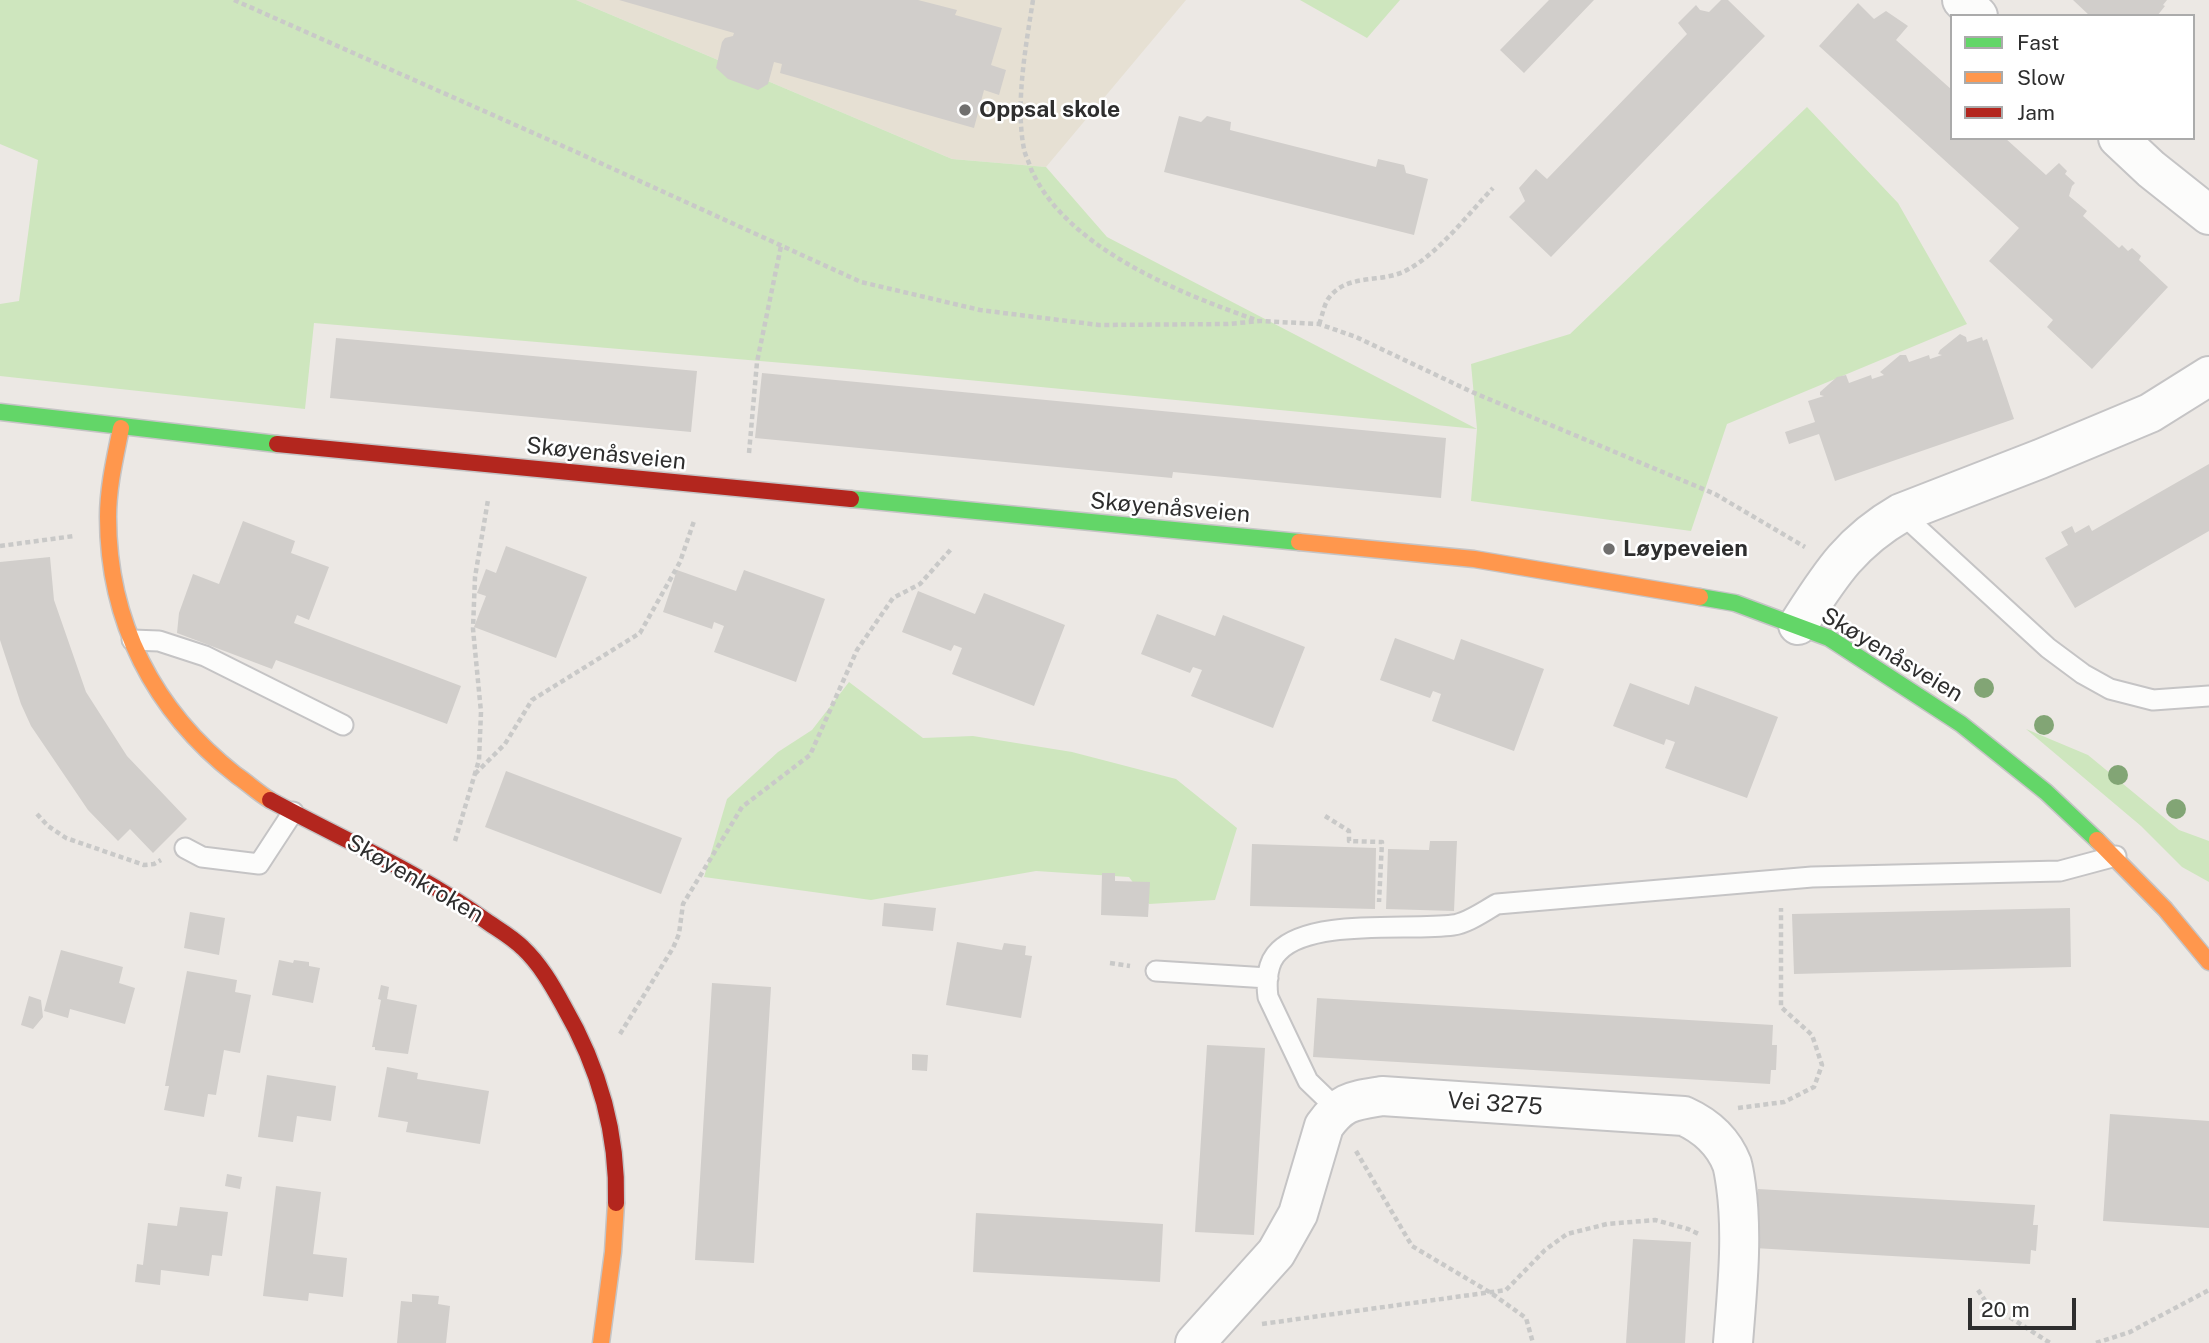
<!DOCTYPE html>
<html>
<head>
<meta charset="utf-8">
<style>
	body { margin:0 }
	#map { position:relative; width:2209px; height:1343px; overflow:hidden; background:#ece8e4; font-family:"Public Sans",sans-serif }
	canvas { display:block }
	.legend { position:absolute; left:1950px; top:14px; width:245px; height:126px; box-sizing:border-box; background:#fff; border:2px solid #ababab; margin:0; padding:9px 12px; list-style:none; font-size:21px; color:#2e2e2e }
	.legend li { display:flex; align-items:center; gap:14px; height:35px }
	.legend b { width:35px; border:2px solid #ababab }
	.scale { position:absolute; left:1968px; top:1298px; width:108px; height:32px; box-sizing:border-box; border:4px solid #2e2e2e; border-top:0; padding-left:9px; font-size:21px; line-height:24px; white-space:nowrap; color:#2e2e2e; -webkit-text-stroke:5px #fff; paint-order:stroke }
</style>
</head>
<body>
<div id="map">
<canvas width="2209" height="1343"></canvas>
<ul class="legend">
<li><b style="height:9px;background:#63d668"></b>Fast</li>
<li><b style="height:9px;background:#ff974d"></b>Slow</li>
<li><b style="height:9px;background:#b3261e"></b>Jam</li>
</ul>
<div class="scale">20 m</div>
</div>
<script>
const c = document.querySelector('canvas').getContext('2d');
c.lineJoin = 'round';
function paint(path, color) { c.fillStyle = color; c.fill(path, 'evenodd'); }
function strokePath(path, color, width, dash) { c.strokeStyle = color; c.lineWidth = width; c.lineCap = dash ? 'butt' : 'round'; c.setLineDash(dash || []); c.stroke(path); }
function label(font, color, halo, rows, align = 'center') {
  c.font = font + ' "Public Sans",sans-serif'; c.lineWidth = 5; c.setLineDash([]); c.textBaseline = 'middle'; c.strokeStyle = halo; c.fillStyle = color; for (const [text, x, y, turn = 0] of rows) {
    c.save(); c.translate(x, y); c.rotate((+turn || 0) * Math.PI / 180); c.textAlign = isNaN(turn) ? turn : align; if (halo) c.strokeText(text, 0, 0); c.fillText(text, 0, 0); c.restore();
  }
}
const education = new Path2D(`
	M576,0H1186L1046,167L952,159Z`);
const green = new Path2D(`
	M0,0H576L952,159L1046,167L1107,237L1477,429L1471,364L1570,334L1807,107L1898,203L1967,324L1727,424L1691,531L1471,501L1477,429L854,369L314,323L305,409L0,376V304L19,301L38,160L0,144Z
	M1300,0H1400L1367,38Z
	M849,682L923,738L973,736L1072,752L1176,779L1237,828L1215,900L1149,904L1129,877L1036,871L871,900L704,877L727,799L778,752L812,730Z
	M2026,729L2088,755L2179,830L2209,841V882L2182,867L2141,826Z`);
const building = new Path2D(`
	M619,0H918L957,10L955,15L1002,28L991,65L1006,70L999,95L984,90L974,128L780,73L782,64L774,62L768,84L758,90L728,79L716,68L722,42L725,38L733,36L734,33Z
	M1549,0H1594L1524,73L1500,50Z
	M1721,0H1728L1765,36L1551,257L1509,217L1525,201L1519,188L1536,169L1547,179L1687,34L1678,23L1696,5L1700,10L1709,12Z
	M2073,0H2167L2163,5L2165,6L2157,16H2090Z
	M1858,3L1874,19L1886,11L1908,26L1896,40L1952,90V138H2005L2046,175L2059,163L2067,171L2065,174L2075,183L2072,186L2069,196L2087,211L2083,216L2119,248L2122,245L2128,251L2132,248L2141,256L2139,260L2168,287L2092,369L2047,327L2053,320L1989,261L2019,228L1819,46Z
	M1179,116L1201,122L1207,116L1231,122L1230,130L1376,167L1378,159L1404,165L1406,173L1428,179L1414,235L1164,172Z
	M1960,334L1966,337L1967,342L1982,337L1983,341L1987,339L2014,419L1835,481L1819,434L1789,444L1785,432L1815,422L1808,401L1824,396L1820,395V392L1837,377L1846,375L1849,383L1871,375L1872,379L1884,375L1880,372L1900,355H1906L1909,362L1929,355L1930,359L1942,355L1938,354L1940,350Z
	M336,338L697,371L691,432L330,398Z
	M762,373L1446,438L1441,498L1173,472L1172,478L755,438Z
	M2209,464V531L2075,608L2045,558L2068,545L2061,532L2072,526L2075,533L2089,525L2092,531Z
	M243,521L295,541L291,553L329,567L309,620L297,615L294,623L461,686L447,724L276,660L272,669L177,633L179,613L193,574L219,584Z
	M506,546L587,577L556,658L474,627L486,596L477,593L486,569L496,573Z
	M50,557L54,600L86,692L127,756L187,819L153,853L130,829L118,841L88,810L31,726L21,704L0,640V562Z
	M677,570L736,591L744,570L825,599L796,682L714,652L724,626L714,622L712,629L663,612Z
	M918,591L975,614L984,593L1065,625L1034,706L952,674L962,648L954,645L951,651L902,632Z
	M1157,614L1215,636L1223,615L1305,647L1273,728L1191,696L1202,670L1193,667L1190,673L1141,654Z
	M1395,638L1454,660L1461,639L1544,669L1514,751L1432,721L1441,694L1433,691L1430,698L1380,680Z
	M1630,683L1689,705L1695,686L1778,717L1747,798L1665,768L1675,742L1666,739L1664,745L1613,726Z
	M506,771L682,838L661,894L485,827Z
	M1430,841H1457L1454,911L1386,909L1388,849L1429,850Z
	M1252,844L1376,848L1375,909L1250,906Z
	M1102,873H1115V881L1150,882L1148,917L1101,915Z
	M884,903L936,908L933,931L882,926Z
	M2070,908L2071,967L1794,974L1792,914Z
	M190,912L225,918L219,955L184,948Z
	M957,942L1002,950L1004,943L1026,946L1025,955L1032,956L1021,1018L946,1005Z
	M61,950L123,967L119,983L135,988L125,1024L70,1009L68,1018L44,1011Z
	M279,960L293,963L294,960L309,962V966L320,968L313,1003L272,995Z
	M187,971L237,980L235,992L251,995L240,1053L224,1050L216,1095L208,1094L204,1117L164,1110L169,1086H165Z
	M712,983L771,987L754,1263L695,1260Z
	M381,985L389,987L387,999L417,1005L408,1054L375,1050V1047H372L381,1000L378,999Z
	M29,996L41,1000L43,1017L33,1029L21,1025Z
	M1317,998L1773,1025L1772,1045H1777L1776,1070H1771L1770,1084L1313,1057Z
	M1207,1045L1265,1048L1254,1235L1195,1232Z
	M912,1054L928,1055L927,1071L912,1070Z
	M387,1067L418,1073L417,1079L489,1091L480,1144L406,1132L408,1122L378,1117Z
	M267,1075L336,1086L331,1121L297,1116L293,1142L258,1137Z
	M2110,1114L2209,1121V1228L2103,1221Z
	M227,1174L242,1177L240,1189L225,1186Z
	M276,1186L321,1192L313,1254L347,1258L343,1297L309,1293L308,1301L263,1296Z
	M1758,1189L2035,1205L2033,1225H2038L2036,1251L2031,1250L2030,1264L1754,1248Z
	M180,1207L228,1212L222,1256L212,1255L209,1276L161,1270L160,1285L135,1282L137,1264L143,1265L148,1223L177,1226Z
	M976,1213L1163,1224L1160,1282L973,1272Z
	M1633,1239L1691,1242L1685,1343H1626Z
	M412,1294L439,1296L438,1304L450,1306L446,1343H397L401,1301L412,1302Z`);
const path = new Path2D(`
	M234,0L574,151L861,282L980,310L1099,325L1228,324L1260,321L1319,324L1356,337L1472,392L1715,494L1805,547
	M1033,0C1026,45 1015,104 1024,149C1025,155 1029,162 1031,169C1066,248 1179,293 1256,320
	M1319,324C1322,317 1324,305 1328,299C1347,272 1382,284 1407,270C1439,253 1468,214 1493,188
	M749,453L757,362L781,246
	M0,546L74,536
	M475,774L505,744L532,700L640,633L680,562L694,521
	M37,814L48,826L66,838L144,865L154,864L161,860
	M1325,816L1349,831V841L1382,842L1379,902
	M455,841L479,760L481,712L473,629L475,577L488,500
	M1110,963L1130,966
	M620,1034L673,948L679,934L683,904L742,807L810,755L857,650L893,598L920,584L952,548
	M1738,1108L1784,1102L1814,1087L1822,1065L1812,1035L1781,1007V908
	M1356,1151L1412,1246L1491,1293L1526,1318L1533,1343
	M1978,1290L1986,1302L2050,1343
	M1262,1324L1506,1290L1545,1250L1567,1234L1607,1224L1655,1220L1688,1229L1701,1235
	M2096,1343L2130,1332L2209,1290`);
const lane = new Path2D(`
	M1901,513L2048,648L2083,674L2110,689L2153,700L2209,696
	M132,640L159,641L205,656L343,725
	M185,848L202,857L259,864L293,812
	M1156,971L1268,978
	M1337,1109L1308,1081L1268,997C1266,982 1267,962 1279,951C1312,918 1409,931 1453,925C1468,923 1484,911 1497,904L1812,877L2060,871L2116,856`);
const street = new Path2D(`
	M1962,0L1978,16
	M2118,138L2151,169L2209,215
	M1798,625C1829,577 1849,543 1901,513L2040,459L2150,413L2209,376
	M1195,1343L1276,1253L1298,1214L1324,1126C1342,1101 1352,1101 1382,1096L1684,1116C1706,1126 1723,1141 1732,1164C1734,1171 1735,1179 1736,1186C1743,1237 1737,1291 1733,1343`);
const fast = new Path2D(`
	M0,412L277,444
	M851,499L1299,542
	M1700,597L1735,603L1829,638L1961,724L2046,792L2097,840`);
const slow = new Path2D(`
	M121,428C115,458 108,487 108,517C108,622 154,711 236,775C248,783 258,793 270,800
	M1299,542L1474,559L1700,597
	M2097,840L2165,909L2209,962
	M601,1343L613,1252L616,1203`);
const jam = new Path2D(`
	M277,444L851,499
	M270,800C344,840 421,873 489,923C501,931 513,938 523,948C540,964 552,985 563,1005C599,1067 618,1131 616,1203`);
const trees = [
	[1984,688],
	[2044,725],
	[2118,775],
	[2176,809]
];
const markers = [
	[965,110,7,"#706f6e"],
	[1609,549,7,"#706f6e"]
];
const poiNames = [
	["Oppsal skole",979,110],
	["Løypeveien",1623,549]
];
const streetNames = [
	["Skøyenåsveien",606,454,6],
	["Skøyenåsveien",1170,508,5],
	["Skøyenåsveien",1892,655,31],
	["Skøyenkroken",415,879,30],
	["Vei 3275",1495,1104,4]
];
paint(education, '#e6e0d3');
paint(green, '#cee6be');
paint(building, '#d1cecb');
strokePath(lane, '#c5c4c5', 23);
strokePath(street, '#c5c4c5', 42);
strokePath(fast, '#c5c4c5', 19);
strokePath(slow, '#c5c4c5', 19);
strokePath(jam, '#c5c4c5', 19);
strokePath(path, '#c9c9c8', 4.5, [5, 3.5]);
strokePath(lane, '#fcfcfb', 19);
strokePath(street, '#fcfcfb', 38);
strokePath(fast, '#63d668', 16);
strokePath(slow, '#ff974d', 16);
strokePath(jam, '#b3261e', 16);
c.fillStyle = '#82a575';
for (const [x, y] of trees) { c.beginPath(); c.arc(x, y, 10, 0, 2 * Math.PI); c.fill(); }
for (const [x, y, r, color] of markers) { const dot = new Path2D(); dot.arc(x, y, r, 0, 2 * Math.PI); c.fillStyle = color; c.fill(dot); strokePath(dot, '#fff', 2.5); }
label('bold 23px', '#2e2e2e', '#fff', poiNames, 'left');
label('23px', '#2e2e2e', '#fff', streetNames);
</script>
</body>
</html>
